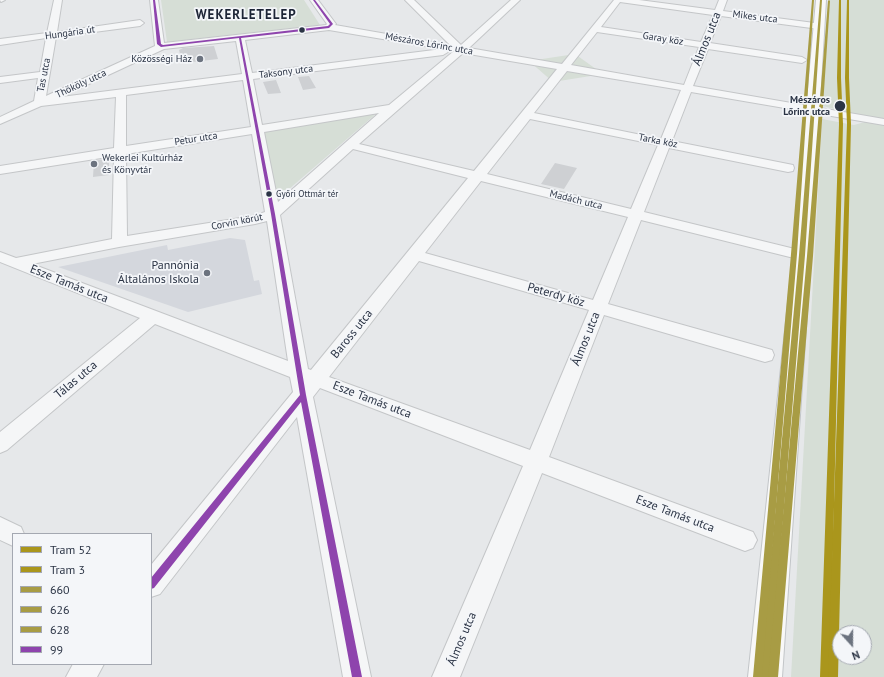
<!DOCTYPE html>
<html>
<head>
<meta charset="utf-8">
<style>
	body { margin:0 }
	#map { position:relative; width:884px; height:677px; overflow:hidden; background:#e6e8ea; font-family:"PT Sans",sans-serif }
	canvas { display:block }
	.legend { position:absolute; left:12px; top:533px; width:140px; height:132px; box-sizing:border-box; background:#f4f6f9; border:1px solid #a4a8b1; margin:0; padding:5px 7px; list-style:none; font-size:12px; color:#2b3445 }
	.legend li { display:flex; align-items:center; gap:8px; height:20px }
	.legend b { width:20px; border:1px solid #a4a8b1 }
	.north { position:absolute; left:832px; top:625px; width:40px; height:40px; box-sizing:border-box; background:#f4f6f9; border:1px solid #a4a8b1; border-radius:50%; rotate:159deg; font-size:11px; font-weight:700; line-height:16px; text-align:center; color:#2b3445 }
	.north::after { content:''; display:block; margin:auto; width:14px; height:18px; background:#6c737f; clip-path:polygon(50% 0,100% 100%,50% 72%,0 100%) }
</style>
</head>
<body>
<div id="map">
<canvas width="884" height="677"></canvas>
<ul class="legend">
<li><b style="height:5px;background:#aa961c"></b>Tram 52</li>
<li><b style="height:5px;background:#aa961c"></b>Tram 3</li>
<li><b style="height:5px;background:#a89c44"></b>660</li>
<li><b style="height:5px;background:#a89c44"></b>626</li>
<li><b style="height:5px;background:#a89c44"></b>628</li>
<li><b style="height:5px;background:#8e44ad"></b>99</li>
</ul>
<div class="north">N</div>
</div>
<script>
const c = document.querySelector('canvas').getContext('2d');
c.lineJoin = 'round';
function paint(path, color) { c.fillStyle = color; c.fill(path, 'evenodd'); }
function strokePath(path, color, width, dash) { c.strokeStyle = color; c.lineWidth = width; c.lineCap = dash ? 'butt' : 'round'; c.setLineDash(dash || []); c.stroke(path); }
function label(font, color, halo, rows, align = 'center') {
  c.font = font + ' "PT Sans",sans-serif'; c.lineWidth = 3.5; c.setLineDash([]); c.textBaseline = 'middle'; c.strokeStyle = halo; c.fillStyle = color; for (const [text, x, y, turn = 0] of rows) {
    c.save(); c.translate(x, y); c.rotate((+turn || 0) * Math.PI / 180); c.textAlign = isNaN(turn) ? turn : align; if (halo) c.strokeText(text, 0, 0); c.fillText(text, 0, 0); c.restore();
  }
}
const built = new Path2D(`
	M230,238L245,240L254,281L259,280L262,294L188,312L58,267L167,245L168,250Z`);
const green = new Path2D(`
	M161,0H304L320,25L167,42Z
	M828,0H884V677H791L822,119L854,125L865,122L864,117L823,106ZM840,633H864V657H840Z
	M575,54L603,74L553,82L529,61Z
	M377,113L288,190L279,191L276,190L264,131Z`);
const building = new Path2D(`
	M214,46L218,59L184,63L183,58H181L179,50L183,48Z
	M309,76L316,88L303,90L298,77Z
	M276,80L281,93L268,94L263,82Z
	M109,158V175L93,177L94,161Z
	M555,163L577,168L564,189L541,184Z`);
const minor = new Path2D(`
	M0,0H5L1,2Z
	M54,0H62L57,32L140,20L144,23L140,26L56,37L46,96L155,46L150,0H158L164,43L326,25L327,24L310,0H318L336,24L335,25L450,45L405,0H414L461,45L511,0H520L469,48L562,64L614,0H639L715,10L719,0H727L723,11L822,24L823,26L819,29L721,16L710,43L802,57L807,60L802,63L708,49L693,86L884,119V125L691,92L672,141L788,164L793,165L794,168L793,171L788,172L669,148L644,212L807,252L810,255L807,258L802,260L641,220L608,304L772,350L774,355L772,360L765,362L604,315L549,457L753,532L757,540L753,548L745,551L542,473L460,677H432L523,466L320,388L313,397L371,677H343L297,417L160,594L151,597V565L293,392L290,377L155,324L7,450L0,453V432L140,318L0,262V252L16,258L112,239L114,156L0,174V166L114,148L116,97L41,106L0,124V117L34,101L38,78L0,83V77L40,72L46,38L0,45V39L47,33ZM620,2L713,15L701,42L601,27ZM329,30L442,49L252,73L245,40ZM597,32L699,47L684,85L571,65ZM236,41L242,74L61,97L164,49ZM446,50L454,51L389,105L262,125L253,79L443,55L448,52ZM463,53L557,69L474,171L359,144ZM567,71L681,90L661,139L534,113ZM243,80L251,127L126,146V95ZM379,113L278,202L264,132ZM530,119L658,145L631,209L487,174ZM252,134L265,212L253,216L127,236L126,154ZM353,149L468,178L311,370L308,369L280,215ZM481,181L628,217L593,300L425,253ZM267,221L288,361L32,264L119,247L255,224ZM419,261L589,310L530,450L329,377Z
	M0,517L21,527L24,534H13V546L0,540Z
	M73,664H104L97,677H66Z`);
const major = new Path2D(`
	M816,0H826L811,255L782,677H748L793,255Z`);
const bus1 = new Path2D(`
	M820,0H822L805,255L770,677H760L799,255Z`);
const bus2 = new Path2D(`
	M829,0L830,1L813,256L778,677H768L807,256L828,1Z`);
const bus3 = new Path2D(`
	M812,0H814L797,254L762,676L761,677H753L791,254Z`);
const bus4 = new Path2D(`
	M153,0H155L161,44L163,45L328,26L330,24L313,0H315L333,24L329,28L241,38L275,214L306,395L362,677H352L301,402L154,588L151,589V578L300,395L271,214L239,38L161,47L157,44Z`);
const tram1 = new Path2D(`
	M839,0H841V78L843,124L830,677H820L839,124L837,78Z`);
const tram2 = new Path2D(`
	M847,0H849V78L851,124L838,677H828L847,124L845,78Z`);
const markers = [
	[302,30,3.5,"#2b3445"],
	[200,59,4,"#6c737f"],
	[840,106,6,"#2b3445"],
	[94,164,4,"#6c737f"],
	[269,194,3.5,"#2b3445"],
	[207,273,4,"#6c737f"]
];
const farBusnames = [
	["Győri Ottmár tér",276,194]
];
const farStreetnames = [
	["Mikes utca",755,17,7],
	["Hungária út",70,33,-8],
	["Garay köz",663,39,9],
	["Mészáros Lőrinc utca",429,44,10],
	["Taksony utca",286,72,-7],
	["Tas utca",44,75,-79],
	["Thököly utca",81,84,-25],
	["Petur utca",196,139,-9],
	["Tarka köz",658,141,11],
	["Madách utca",576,200,14],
	["Corvin körút",237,222,-11]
];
const farPoinames = [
	["Közösségi Ház",192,59],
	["Wekerlei Kultúrház",102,158,"left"],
	["és Könyvtár",102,170,"left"]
];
const farStopnames = [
	["Mészáros",830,100],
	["Lőrinc utca",830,112]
];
const streetNames = [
	["Álmos utca",707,39,-68],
	["Esze Tamás utca",69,284,22],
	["Peterdy köz",556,295,16],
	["Baross utca",352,334,-51],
	["Álmos utca",586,339,-68],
	["Tálas utca",76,380,-40],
	["Esze Tamás utca",372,400,21],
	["Esze Tamás utca",675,514,21],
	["Álmos utca",462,639,-67]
];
const poiNames = [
	["Pannónia",199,266],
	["Általános Iskola",199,280]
];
const farDistrictnames = [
	["WEKERLETELEP",246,15]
];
paint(built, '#d4d7dd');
paint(green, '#d6ded6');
paint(building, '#ced0d3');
strokePath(minor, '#c4c6c8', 2);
strokePath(major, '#c2c5c8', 2);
paint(minor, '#f5f6f7');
paint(major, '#f8f8f8');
paint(bus1, '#a89c44');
paint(bus2, '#a89c44');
paint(bus3, '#a89c44');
paint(bus4, '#8e44ad');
paint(tram1, '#aa961c');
paint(tram2, '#aa961c');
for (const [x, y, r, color] of markers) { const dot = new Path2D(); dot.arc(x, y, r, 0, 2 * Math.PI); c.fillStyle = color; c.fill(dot); strokePath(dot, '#f4f6f9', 1.5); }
label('9px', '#2b3445', '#f4f6f9', farBusnames, 'left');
label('10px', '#2b3445', '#f4f6f9', farStreetnames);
label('10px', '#2b3445', '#f4f6f9', farPoinames, 'right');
label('bold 10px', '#2b3445', '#f4f6f9', farStopnames, 'right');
label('12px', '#2b3445', '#f4f6f9', streetNames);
label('12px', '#2b3445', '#f4f6f9', poiNames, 'right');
c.letterSpacing = '1px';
label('bold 13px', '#1d2536', '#f4f6f9', farDistrictnames);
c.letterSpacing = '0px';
</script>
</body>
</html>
